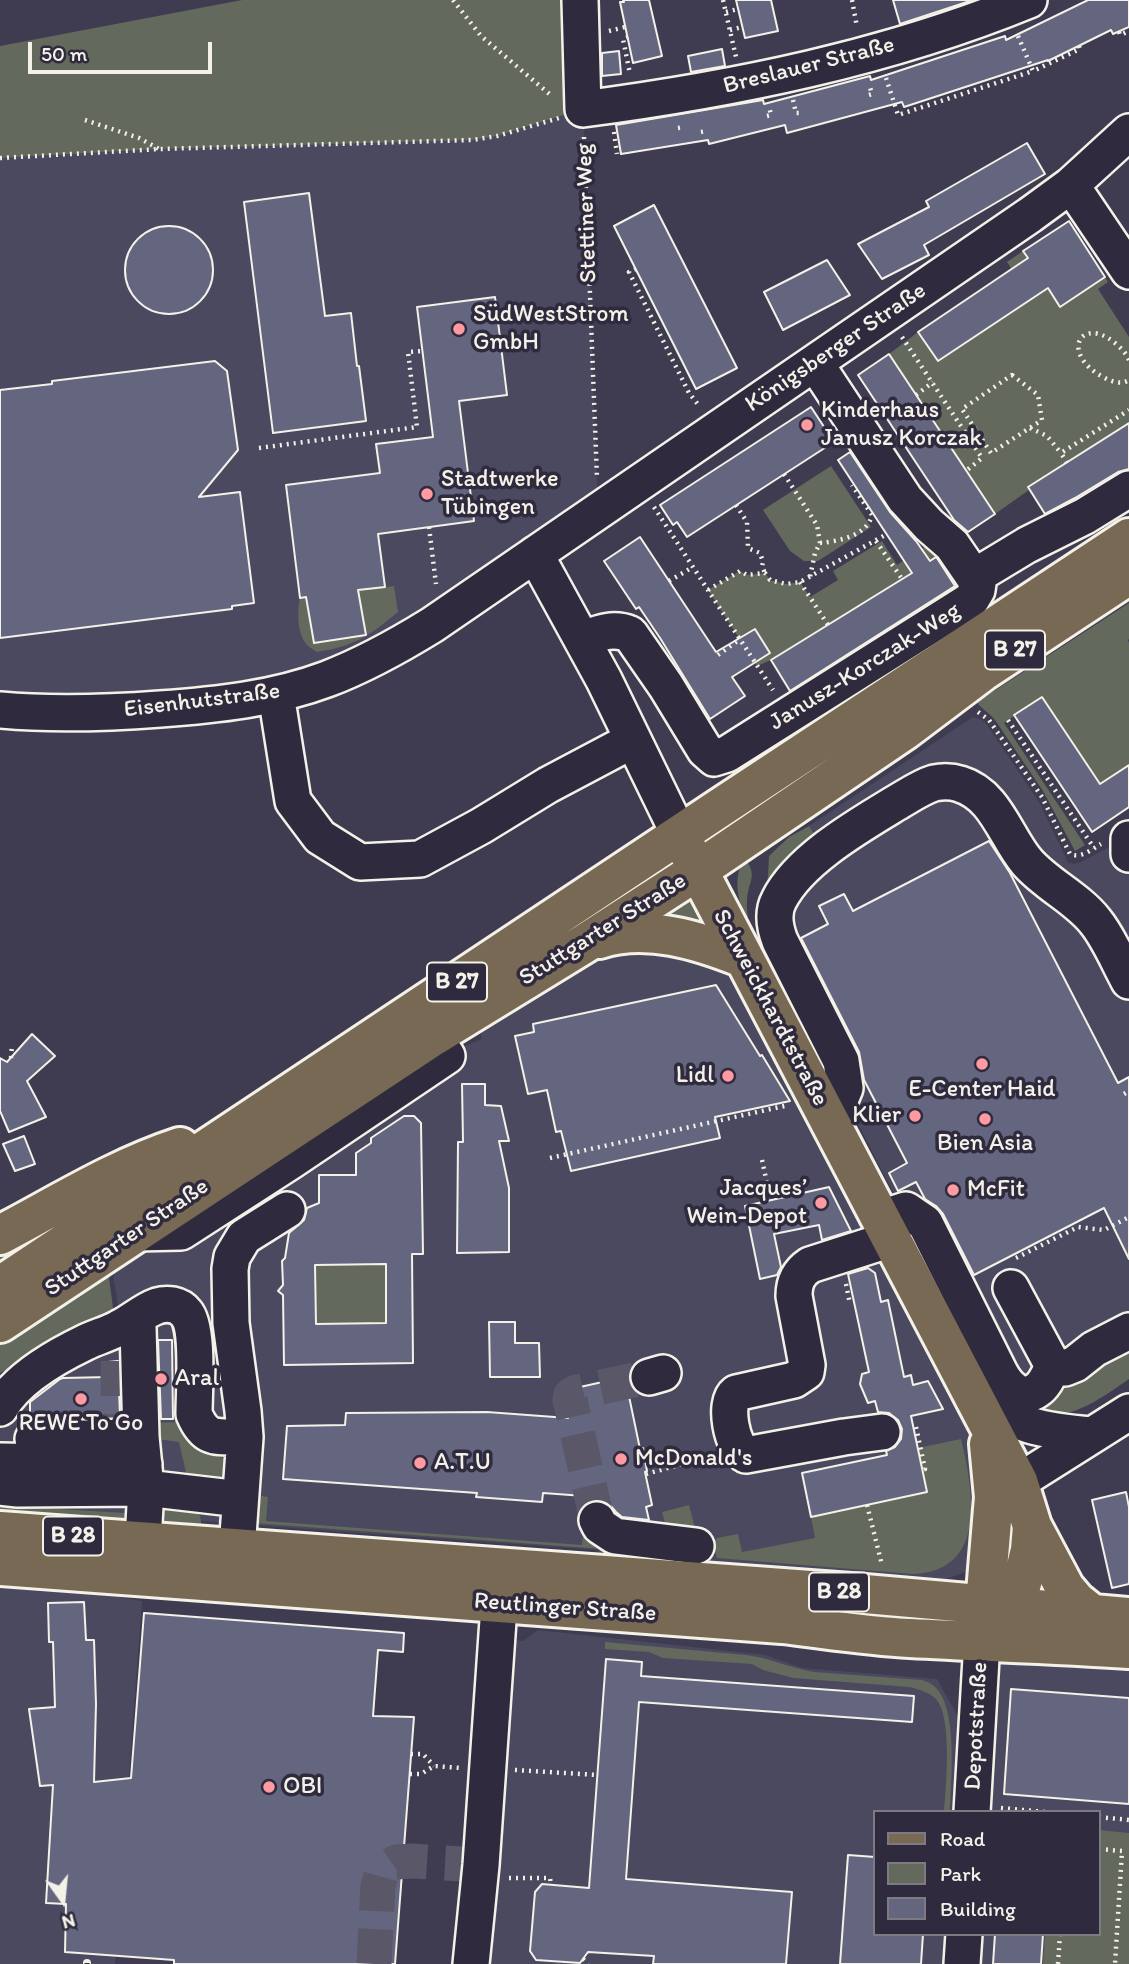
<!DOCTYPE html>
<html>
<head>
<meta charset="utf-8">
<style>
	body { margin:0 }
	#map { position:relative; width:1129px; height:1964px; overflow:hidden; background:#3f3c51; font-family:Itim,sans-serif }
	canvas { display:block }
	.legend { position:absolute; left:873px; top:1810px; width:228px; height:126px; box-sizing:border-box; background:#2f2a3d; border:2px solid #7e7a81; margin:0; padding:9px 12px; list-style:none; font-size:21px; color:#f4f1e8 }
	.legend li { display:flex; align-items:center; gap:14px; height:35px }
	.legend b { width:35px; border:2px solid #7e7a81 }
	.north { position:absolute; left:28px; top:1866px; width:70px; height:70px; -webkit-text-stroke:5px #2f2a3d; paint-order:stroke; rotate:165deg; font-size:19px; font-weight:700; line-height:28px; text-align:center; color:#f4f1e8 }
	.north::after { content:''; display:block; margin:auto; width:24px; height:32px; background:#f4f1e8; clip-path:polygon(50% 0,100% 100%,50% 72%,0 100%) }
	.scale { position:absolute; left:28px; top:42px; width:184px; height:32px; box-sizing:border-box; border:4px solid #f4f1e8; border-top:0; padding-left:9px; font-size:21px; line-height:24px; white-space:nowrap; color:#f4f1e8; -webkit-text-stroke:5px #2f2a3d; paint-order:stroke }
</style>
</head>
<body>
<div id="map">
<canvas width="1129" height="1964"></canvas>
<ul class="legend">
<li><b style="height:9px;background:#776954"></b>Road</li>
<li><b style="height:19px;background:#63695c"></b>Park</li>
<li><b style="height:19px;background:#646680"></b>Building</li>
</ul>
<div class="north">N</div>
<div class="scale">50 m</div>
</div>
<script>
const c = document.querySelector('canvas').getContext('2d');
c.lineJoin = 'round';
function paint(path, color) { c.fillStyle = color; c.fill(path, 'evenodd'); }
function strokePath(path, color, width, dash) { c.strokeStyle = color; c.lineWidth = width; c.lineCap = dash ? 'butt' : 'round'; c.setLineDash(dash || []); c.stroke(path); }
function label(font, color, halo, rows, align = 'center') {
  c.font = font + ' Itim,sans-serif'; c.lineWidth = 7; c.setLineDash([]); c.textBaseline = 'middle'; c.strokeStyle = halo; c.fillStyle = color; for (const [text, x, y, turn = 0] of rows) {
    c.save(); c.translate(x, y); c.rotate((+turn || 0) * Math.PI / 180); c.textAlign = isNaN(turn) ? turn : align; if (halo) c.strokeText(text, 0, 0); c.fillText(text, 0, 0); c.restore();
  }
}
const built = new Path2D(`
	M583,109L598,511L329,679L0,710V158L160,149L497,136Z
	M973,717L980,719L985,722L1039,802L1068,862L1074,864L1081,862L1115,844L1129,871V1344L1061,1389L990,1381L824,1058L777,881L819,842L809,826Z
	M613,947L727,961L976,1439L977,1540L966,1572L937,1582L600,1555L597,1550L251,1525L0,1503V1383L120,1316L114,1282V1271L433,1059L482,1039L480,1029Z
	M0,1587L85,1591L142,1601L115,1964H0Z
	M538,1630L765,1655L802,1668L937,1679L976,1749L982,1641L1129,1649V1964H467L496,1637L523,1641ZM875,1812H1099V1934H875Z`);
const green = new Path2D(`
	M242,0H580L583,109L497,136L472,140L160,149L0,158V46Z
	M1023,251L1060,307L1105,277L1108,282L1098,289L1129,337V423L1028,487L1029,490L995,514L889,354L918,332L938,361L1031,299L1007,262Z
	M831,466L871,527L818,561H804L790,551L763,510Z
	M882,541L897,565L929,544L937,557L771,660L757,666L708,590L740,571L747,575L765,573L770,580L786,584L800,582L810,597L838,580L833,571Z
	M394,586L398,612C369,636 355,646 317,652C314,650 310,648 307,645C297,634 297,611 300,598Z
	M1129,603V639L1128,640L1129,643V765L1114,804L1042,697L1004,723L1085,845L1075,851L1043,791L995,720C989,712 982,710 977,702Z
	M809,826L819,842L763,899L768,877L769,856L789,837Z
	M744,857C759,877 748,880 747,901C746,909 748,917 749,925C738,902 732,881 744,857Z
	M688,895L710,935L648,918Z
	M113,1174L109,1277L114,1316L0,1373V1235Z
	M386,1264V1323L316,1324L315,1265Z
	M1129,1344V1379C1107,1394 1080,1415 1051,1415C1042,1415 1032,1411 1023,1408L1061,1389Z
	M177,1422L208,1453L227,1460L226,1492L187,1477L179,1442L150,1438V1423Z
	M961,1439C973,1489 989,1571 913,1574L717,1558L713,1543L717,1538L738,1534L742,1552L815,1538L811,1517L927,1492L918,1448Z
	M256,1495L268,1497L266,1521L582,1545L584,1522L582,1508H586L683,1555L252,1523Z
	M0,1503L61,1509L125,1513L128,1514L127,1522L0,1512Z
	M689,1505L697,1536L670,1543L662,1512Z
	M160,1507C175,1508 203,1503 201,1524L160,1521Z
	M605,1642L746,1655C770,1658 791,1668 814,1672L922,1680C927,1682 932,1683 936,1688C958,1710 951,1782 950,1812H944C946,1788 953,1715 935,1698C928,1692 918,1689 909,1687L793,1678L763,1670L752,1664L663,1658L649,1652L605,1649Z
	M1099,1830L1129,1833V1964H1043L1045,1934H1099Z`);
const building = new Path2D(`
	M623,0H649L662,56L633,63L620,2H624Z
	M736,0H771L778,31L745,38Z
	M893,0H973L900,24Z
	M1088,0H1129V27L1113,34L1111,30L1048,61V60L904,107L902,102L787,133L785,125L709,144L708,140L621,154L616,125L763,100L764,104L870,76L871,80L1005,36L1006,40Z
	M722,49L725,66L691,72L688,56Z
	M619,51L621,74L602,76V53Z
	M1027,143L1045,174L924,245L929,255L882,279L858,244L929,207L926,201Z
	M309,193L325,316L351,313L357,366H359L366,421L273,433L244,202Z
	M654,205L737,368L696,389L614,226Z
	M1069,221L1105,277L1060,307L1048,288L938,361L918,332L1028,258L1023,251Z
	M125 270a44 44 0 1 1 88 0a44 44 0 1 1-88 0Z
	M827,260L850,295L783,330L764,292Z
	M495,297L507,395L459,401L474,521L378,534L385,587L358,590L366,635L314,643L306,597L300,598L286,485L380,473L376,444L433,437L417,307Z
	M889,354L995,514L968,532L954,520L858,375Z
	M215,361L227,371L238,450L199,497L240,492L254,603L232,606V609L0,638V390L52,384V381Z
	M811,407L834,442L687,537L677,522L673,525L660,505Z
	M1129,423V469L1118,472L1075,498L1045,514L1028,487Z
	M850,452L890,512L916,541L930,561L936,557L937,558L955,586L790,691L771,660L912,573L838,460Z
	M640,537L716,652L755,629L770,653L732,677L745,696L710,719L660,638L639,607L636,609L604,561Z
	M1042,697L1100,784L1129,765V807L1092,832L1014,715Z
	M989,841L1010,873L1118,1083L1129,1077V1259L1104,1208L974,1275L943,1214L936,1206L925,1199L916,1182L898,1191L889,1173L907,1163L864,1080L859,1052L801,938L828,924L819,906L844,894L853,911Z
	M716,985L760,1056L762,1055L790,1101L715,1117L720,1138L571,1171L561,1131L556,1132L547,1090L528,1094L515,1036L534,1032L533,1024Z
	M32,1034L55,1056L27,1081L46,1117L9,1132L0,1111V1058L7,1062Z
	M462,1084H485V1105L501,1106L509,1141H499L509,1188V1252L457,1253L458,1142H463Z
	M404,1116H414L421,1123L423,1254H412L413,1363L284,1365L283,1295L278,1291L283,1285L282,1261L285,1258L289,1233L304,1220L307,1208L319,1203V1175H356V1153L371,1143V1138ZM386,1264V1323L316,1324L315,1265Z
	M24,1136L35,1164L15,1171L3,1144Z
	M829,1187L851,1231L822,1240L819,1225L774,1234L781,1267L777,1275L760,1279L745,1206Z
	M868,1268L875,1273L881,1302L888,1300L904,1377L911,1375L913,1385L928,1381L943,1409L911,1416L927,1492L811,1517L802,1473L887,1455L886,1451L895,1447L901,1439L902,1429L898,1420L889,1413L878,1412L875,1401L868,1403L860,1384L862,1374L869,1372L848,1274Z
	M489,1322H515V1343H539L540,1377H490Z
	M158,1340H172L173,1419H161Z
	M118,1361L120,1417L30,1419V1402L60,1379L63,1378L109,1377L108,1362Z
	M625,1377L640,1449L643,1448L647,1471L645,1472L652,1505L646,1507L649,1520L622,1517L616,1512L609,1504L599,1500L586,1504L584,1496L543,1493L542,1502L476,1497L477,1493L283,1479L287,1426L345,1425L346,1413L487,1412L568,1418L562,1391Z
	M1126,1492L1129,1507V1584L1112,1588L1092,1500Z
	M84,1602L86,1640H94L96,1704L94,1782L131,1778L144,1613L404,1633L403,1652L378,1650L373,1716L414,1717L395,1964H174V1960L65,1952L66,1904L46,1903L53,1785L40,1786L29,1709L55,1707L53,1642H49L48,1603Z
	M606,1659L642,1662L641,1676L914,1696L912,1722L639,1702L626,1879L792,1892L786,1964H653L654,1956L588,1952L580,1963L536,1960L530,1951L535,1892L542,1884L589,1888Z
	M1011,1689L1129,1698V1804L1004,1794Z
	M848,1855L875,1857V1934H923L921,1964H840Z
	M995,1934H1043L1041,1964H993Z`);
const minorTunnel = new Path2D(`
	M118,1361V1420
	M597,1520L570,1400L571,1395L577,1392L649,1377
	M374,1964L378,1886L382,1872L396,1862L412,1861L463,1864`);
const path = new Path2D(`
	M453,0L481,36L553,97
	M723,0L736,57
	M852,0L857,27
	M726,12L738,9
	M730,30L742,27
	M609,31L625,27
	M1119,32L1120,35L1129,31
	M1018,36L1033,71L1080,49L1079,46
	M628,37L623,39L630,74
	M886,78L898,115L1033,71
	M869,95L872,94L869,84
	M793,100L796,113H799
	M767,116L771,115L769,106
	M85,120L139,138L159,149
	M678,128L684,127
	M614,132L617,154
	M701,132L706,131
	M584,137L597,478
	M0,158L160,149L472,140L497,136L559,118
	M636,269L629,272L689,393L700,407
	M902,337L982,458L966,471
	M1129,360C1126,353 1121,348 1115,343C1081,315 1059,353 1103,377C1112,382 1121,385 1129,380
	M1012,375L1038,395L1042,420L991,453L962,409Z
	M916,395L933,382
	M1030,428L1047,436L1061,453
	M259,448L417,427L408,352L422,351
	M1067,463L1061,453L1129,410
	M784,474L817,525L820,543L815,553L810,577
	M736,505L747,522L748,548L760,553L763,562L762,567L765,573
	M654,507L773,690
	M429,527L436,584
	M876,541L902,579
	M820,543C839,541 867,536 872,515L852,485
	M669,581L693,567
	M800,582L828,625
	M708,590L740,571L747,575L765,573L770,580L786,584L800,582L887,534
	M718,655L740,639
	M978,712L989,720L1042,797L1070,854C1081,859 1092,849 1101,844
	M1008,720L1094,848
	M11,1058L12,1045
	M1124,1094L1129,1091
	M550,1158L789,1105
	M762,1160L770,1197
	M1016,1258L1078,1227L1104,1230L1129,1217
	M846,1284L850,1304
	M916,1427L925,1469L922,1470
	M646,1474L682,1464
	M867,1505L882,1565
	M411,1754H423L434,1766
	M515,1770L598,1775
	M410,1774H421L434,1766L461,1768
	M1001,1808L1045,1812
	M1099,1817L1129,1820
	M1099,1849L1122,1851L1115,1964
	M509,1878H550L551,1885
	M583,1959L588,1964
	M1058,1964L1060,1934`);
const minor = new Path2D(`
	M580,0L583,109C735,89 887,58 1029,0
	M1071,185L1129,271
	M535,554L604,680L679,834
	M974,577L1027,545L1085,516L1129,489
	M583,639C599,633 613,627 630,634L666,686L705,750L714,758L727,754L971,600L977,590L978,583L952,545L929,525L905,499L815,363
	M276,694L293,801L320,837L360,862L420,859L481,826L548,785L633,740
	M0,710C53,715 107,713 160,709C216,705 274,699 327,679C364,665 398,646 432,625L1030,215L1071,185L1129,132
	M1129,839V854
	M830,1124L845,1088L841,1061L780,941C775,928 772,913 779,900C799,860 858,826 896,803C908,796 921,787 934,783C943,781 951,781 960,784C996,795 1005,836 1027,862C1047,885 1077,898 1095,921C1109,938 1118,961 1129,981
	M881,1218L906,1210L925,1223L1000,1373C1007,1386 1021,1402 1037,1390C1045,1385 1049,1374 1053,1366
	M135,1233L181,1232L291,1161L447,1056L434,1036
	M1011,1288L1053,1366L1065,1368L1075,1364L1094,1349L1129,1331
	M134,1319L138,1327L141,1437L146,1488L143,1541
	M649,1377L663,1373
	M973,1398C1014,1425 1043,1431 1092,1435
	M0,1408C16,1380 55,1357 84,1343C96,1337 108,1334 119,1328C132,1322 143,1311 157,1306C167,1303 179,1304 186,1313C199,1327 194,1393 194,1414C206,1442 217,1436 245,1437
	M882,1432L844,1437L746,1455C732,1448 723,1403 736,1393L794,1380L806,1372L807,1365L794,1296C794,1282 798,1273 810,1265L891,1239
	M33,1439L141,1437
	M0,1461L144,1464
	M0,1487L16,1489L146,1488L240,1499
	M996,1496L1129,1412
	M597,1520L600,1526L615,1536L696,1546
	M235,1577L245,1437L243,1411L231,1323L230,1269L232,1257L244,1237L287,1210
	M972,1812L982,1641
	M471,1964L481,1865L501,1577
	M962,1964L964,1934`);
const major = new Path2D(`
	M687,849L1018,1481L1032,1526L1030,1550L1022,1583L1015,1606L998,1625
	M599,939C647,924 698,940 743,958
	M0,1235C59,1204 116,1168 180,1147
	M0,1286L718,809L1129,538
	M0,1323L434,1036L584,944L697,871L905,730L982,672L1129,575
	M1032,1526L1065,1588L1076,1601L1091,1613
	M0,1531L865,1594L1129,1617
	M0,1566L782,1624C825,1629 867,1636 910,1638C983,1642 1056,1644 1129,1649
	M983,1628L994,1497L989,1444`);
const rail = new Path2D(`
	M87,1964V1963`);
const markers = [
	[459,329,7,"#ff9aa2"],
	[807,425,7,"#ff9aa2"],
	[427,494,7,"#ff9aa2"],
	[982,1064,7,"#ff9aa2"],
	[728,1076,7,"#ff9aa2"],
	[915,1116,7,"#ff9aa2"],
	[985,1119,7,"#ff9aa2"],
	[953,1190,7,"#ff9aa2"],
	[821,1203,7,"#ff9aa2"],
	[161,1379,7,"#ff9aa2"],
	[81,1399,7,"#ff9aa2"],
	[621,1459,7,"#ff9aa2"],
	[420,1463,7,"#ff9aa2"],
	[269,1787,7,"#ff9aa2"]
];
const shields = [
	[1015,650,60],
	[457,982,60],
	[73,1536,60],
	[839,1592,60]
];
const shieldNames = [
	["B 27",1015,650],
	["B 27",457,982],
	["B 28",73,1536],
	["B 28",839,1592]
];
const streetNames = [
	["Breslauer Straße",809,66,-14],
	["Stettiner Weg",587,213,-92],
	["Königsberger Straße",836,348,-34],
	["Janusz-Korczak-Weg",865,667,-32],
	["Eisenhutstraße",202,701,-7],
	["Stuttgarter Straße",603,930,-32],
	["Schweickhardtstraße",770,1008,62],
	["Stuttgarter Straße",127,1238,-34],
	["Reutlinger Straße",565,1608,4],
	["Depotstraße",977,1726,-87]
];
const poiNames = [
	["SüdWestStrom",473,315],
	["GmbH",473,343],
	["Kinderhaus",821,411],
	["Janusz Korczak",821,439],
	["Stadtwerke",441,480],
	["Tübingen",441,508],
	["Lidl",714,1076,"right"],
	["E-Center Haid",982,1090,"center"],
	["Klier",901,1116,"right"],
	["Bien Asia",985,1144,"center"],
	["Jacques’",807,1189,"right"],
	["Wein-Depot",807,1217,"right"],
	["McFit",967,1190],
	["Aral",175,1379],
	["REWE To Go",81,1424,"center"],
	["McDonald's",635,1459],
	["A.T.U",434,1463],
	["OBI",283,1787]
];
paint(built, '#4a495f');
paint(green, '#63695c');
paint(building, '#646680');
strokePath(building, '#f4f1e8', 2);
strokePath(minorTunnel, '#5a5768', 35, [35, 18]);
strokePath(minor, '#f4f1e8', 40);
strokePath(major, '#f4f1e8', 44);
strokePath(path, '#f4f1e8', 4.5, [2, 5]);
strokePath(minor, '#2f2a3d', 35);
strokePath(major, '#776954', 38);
strokePath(rail, '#f4f1e8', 8);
strokePath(rail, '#2f2a3d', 5, [16]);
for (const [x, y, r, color] of markers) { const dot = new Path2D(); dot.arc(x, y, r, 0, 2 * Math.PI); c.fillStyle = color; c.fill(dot); strokePath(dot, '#2f2a3d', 2.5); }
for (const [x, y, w] of shields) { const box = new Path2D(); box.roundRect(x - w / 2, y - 19.5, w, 39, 5); c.fillStyle = '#2f2a3d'; c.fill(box); strokePath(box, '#f4f1e8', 2); }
label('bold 23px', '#f4f1e8', null, shieldNames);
label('24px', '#f4f1e8', '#2f2a3d', streetNames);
label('24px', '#f4f1e8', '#2f2a3d', poiNames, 'left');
</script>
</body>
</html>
